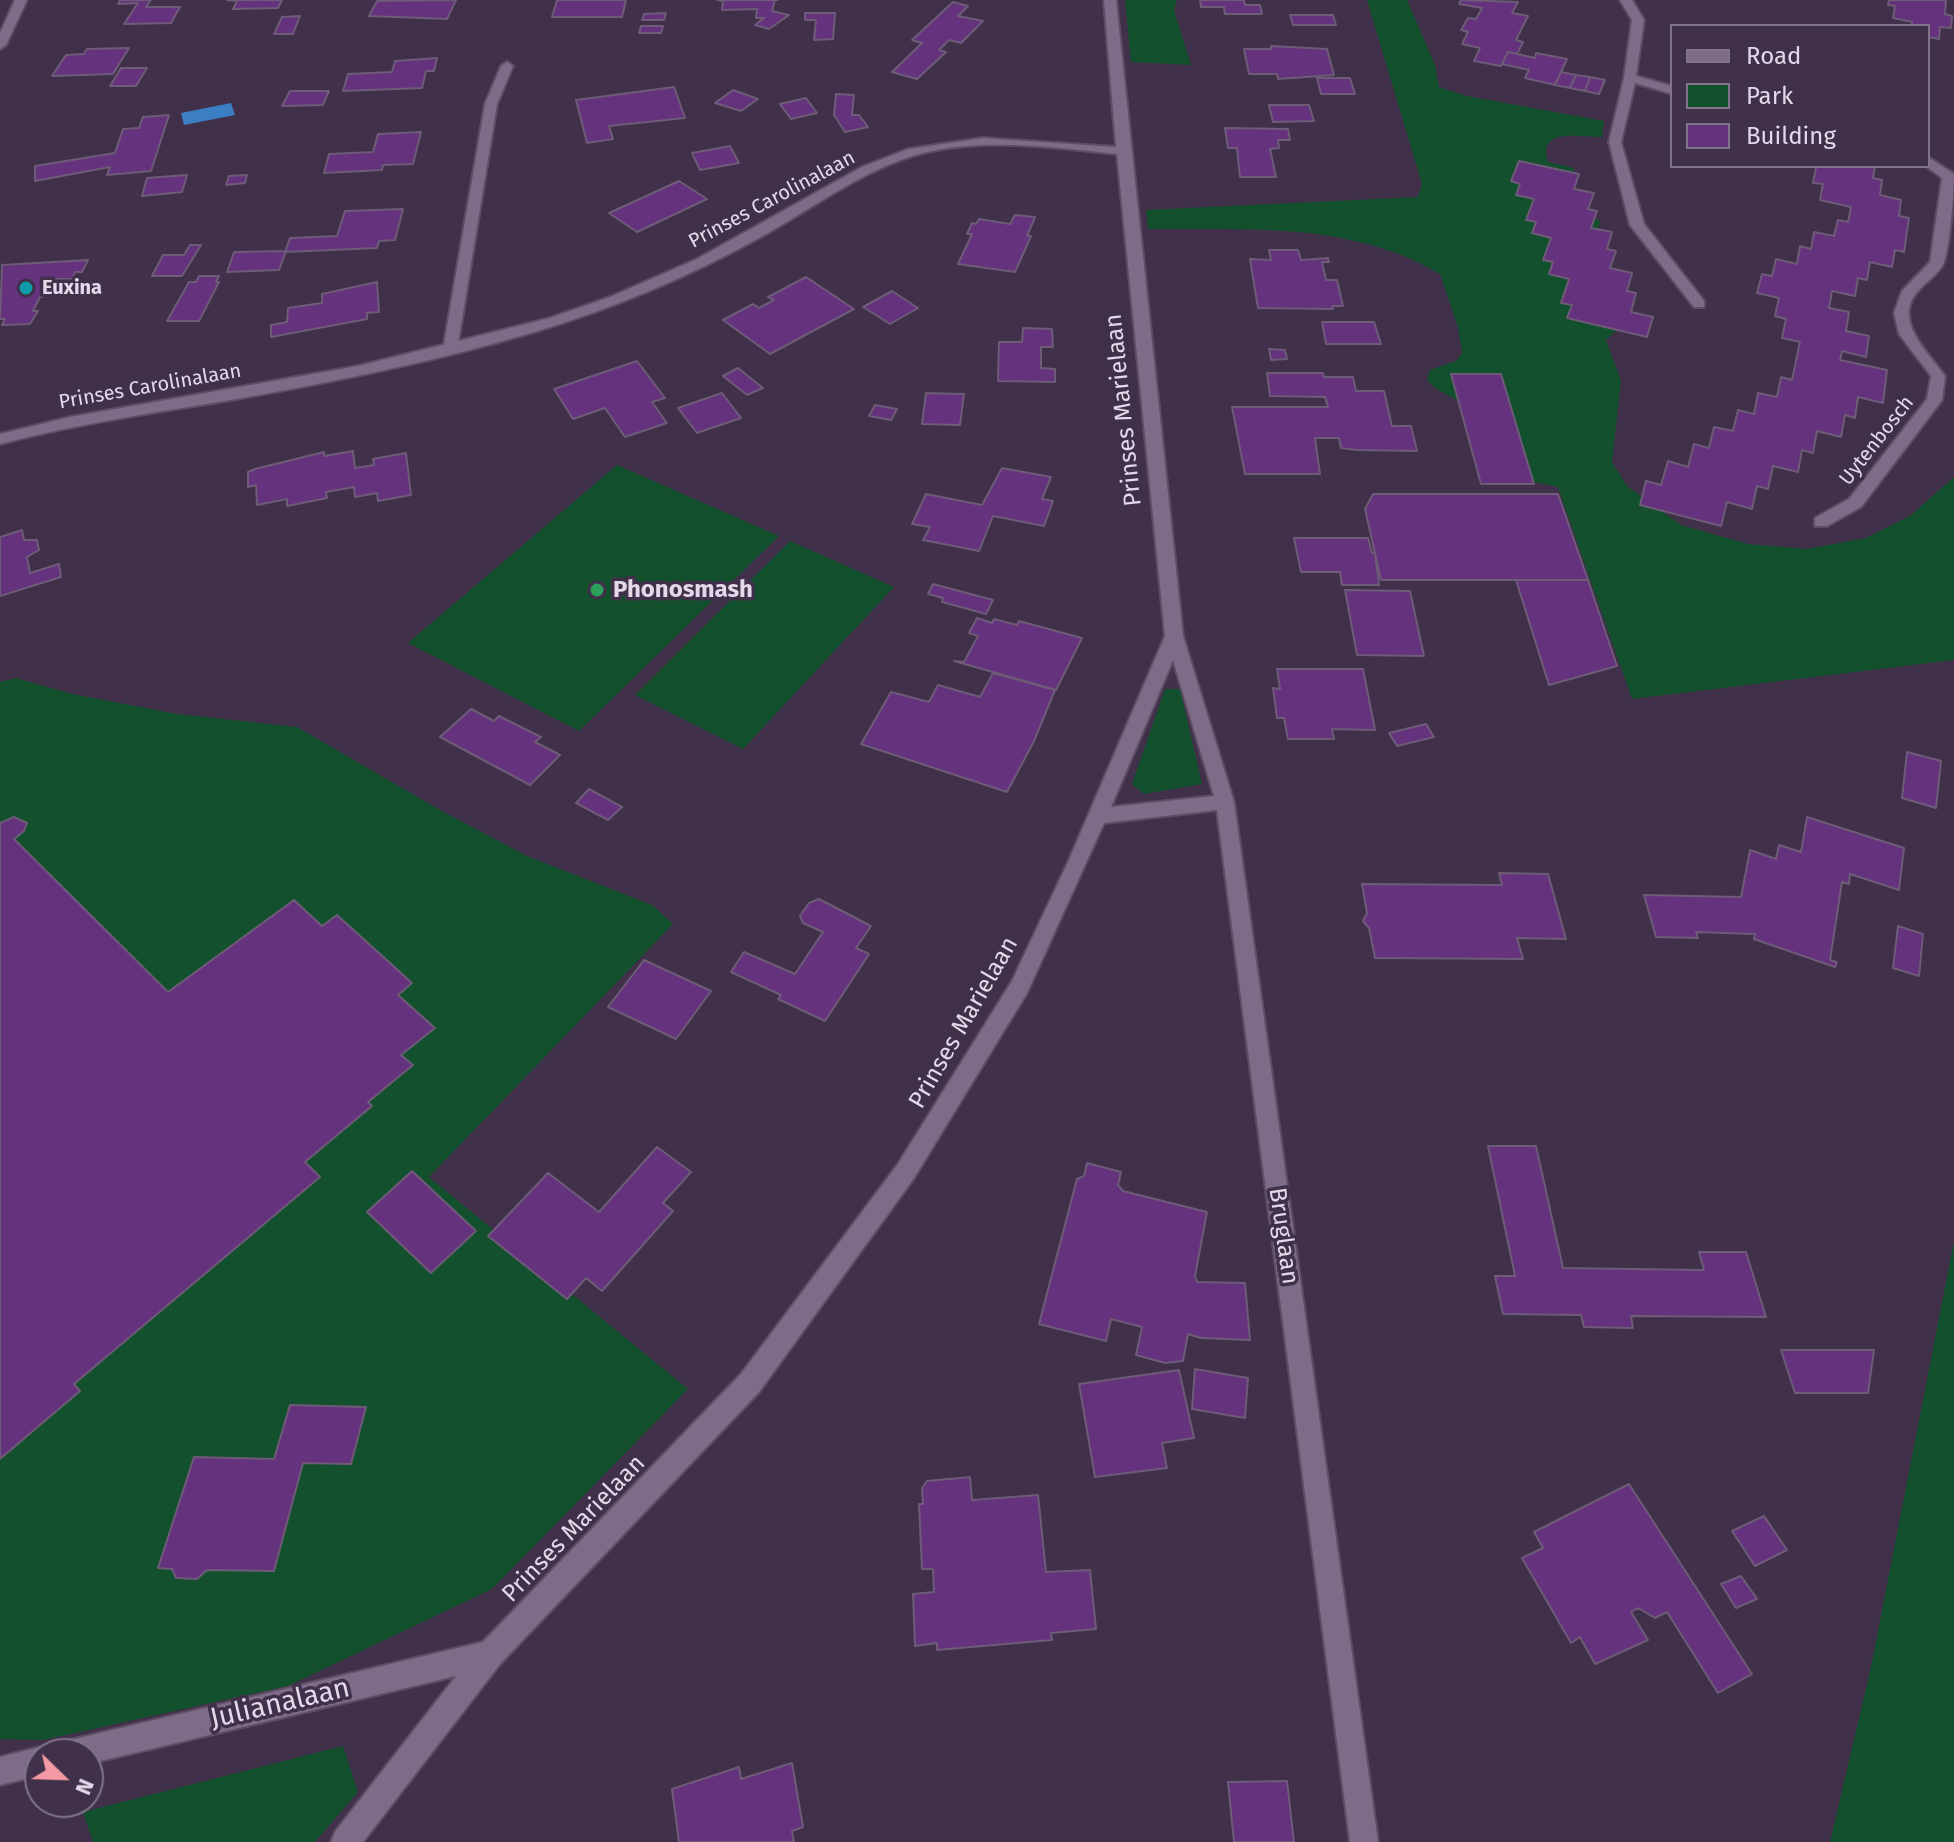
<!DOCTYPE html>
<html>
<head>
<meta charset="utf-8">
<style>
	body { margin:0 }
	#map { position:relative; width:1954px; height:1842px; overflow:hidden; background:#40304a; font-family:"Fira Sans",sans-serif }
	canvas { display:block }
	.legend { position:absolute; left:1670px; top:24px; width:260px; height:144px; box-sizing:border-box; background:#40304a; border:2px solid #81748a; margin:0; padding:10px 14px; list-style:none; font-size:24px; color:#e3d9e9 }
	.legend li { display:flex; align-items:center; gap:16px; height:40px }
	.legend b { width:40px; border:2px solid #81748a }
	.north { position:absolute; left:24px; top:1738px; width:80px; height:80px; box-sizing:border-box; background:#40304a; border:2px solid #81748a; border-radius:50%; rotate:113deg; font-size:22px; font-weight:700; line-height:32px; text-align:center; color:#e3d9e9 }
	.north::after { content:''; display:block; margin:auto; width:28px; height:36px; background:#f49aa5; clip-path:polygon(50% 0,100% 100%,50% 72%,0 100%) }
</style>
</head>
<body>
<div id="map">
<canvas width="1954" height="1842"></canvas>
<ul class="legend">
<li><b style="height:10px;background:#7d6b88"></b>Road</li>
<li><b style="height:22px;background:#13502d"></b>Park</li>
<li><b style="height:22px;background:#65337d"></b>Building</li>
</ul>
<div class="north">N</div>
</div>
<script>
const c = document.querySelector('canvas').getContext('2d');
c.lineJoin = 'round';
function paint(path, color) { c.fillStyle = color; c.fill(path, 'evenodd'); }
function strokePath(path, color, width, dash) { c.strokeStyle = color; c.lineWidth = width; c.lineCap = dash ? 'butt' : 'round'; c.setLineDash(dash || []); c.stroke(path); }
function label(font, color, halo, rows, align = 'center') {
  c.font = font + ' "Fira Sans",sans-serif'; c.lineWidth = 7; c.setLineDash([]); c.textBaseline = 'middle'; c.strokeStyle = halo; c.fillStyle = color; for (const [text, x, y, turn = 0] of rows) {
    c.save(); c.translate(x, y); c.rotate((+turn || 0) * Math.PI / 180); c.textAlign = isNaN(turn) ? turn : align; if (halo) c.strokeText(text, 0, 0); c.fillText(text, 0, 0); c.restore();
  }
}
const green = new Path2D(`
	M1125,0H1177L1174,10L1191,65L1131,62Z
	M1367,0H1407L1435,65L1439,87L1467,96L1604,121L1602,137C1580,137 1537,127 1548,162L1574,168L1569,191L1578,216L1600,220L1594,257L1613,260L1607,296L1621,326L1606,340L1621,381L1612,462L1627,486L1681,525L1748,544L1807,549L1866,538L1910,516L1954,477V660L1632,699L1558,487L1479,471L1471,408L1435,388L1427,380L1430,370L1456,361L1462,353L1458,327L1440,274C1351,221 1247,230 1148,229L1146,210L1418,197L1422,184Z
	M617,465L779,536L579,731L408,643Z
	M790,541L894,587L743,749L635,695Z
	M16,678L72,694L177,714L297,727L440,810L527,856L652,905L673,924L429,1177L688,1389L492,1589L288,1686L43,1740L0,1739V682Z
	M1165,689H1180L1202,784L1144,794L1132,784Z
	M1954,1241V1842H1830L1871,1667Z
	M343,1746L358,1792L315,1842H93L83,1812Z`);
const water = new Path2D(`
	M231,103L235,115L184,125L181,113Z`);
const building = new Path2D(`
	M120,0H151L146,7H180L171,23L124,24L138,3L118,4Z
	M227,0H282L278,8L233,9L237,1Z
	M456,0L447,19L369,16L377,1Z
	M557,0H626L622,17H552Z
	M717,0H778H775L772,11L789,15L769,29L755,25L764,18H756L757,9L722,10L723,1Z
	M1200,0H1244L1245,5H1260L1262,14H1225L1224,7H1201Z
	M1461,0L1518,2L1512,13L1528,16L1516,40L1523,42L1517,54L1508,52L1501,66L1474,61L1480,48L1462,44L1468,32L1461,30L1468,18L1476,19L1482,8L1459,4Z
	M1889,0H1946L1945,14L1952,16L1951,28L1940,27L1939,39L1928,37V26H1912V22L1893,18L1895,6L1888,5Z
	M953,2L968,6L958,16L983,21L961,43L949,40L939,50L946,52L917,79L892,72L922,43L912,40Z
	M666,13L664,20H642L644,14Z
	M805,13H835L833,39L814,40L816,20H805Z
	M1290,15H1333L1336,25H1293Z
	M300,16L293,34H274L282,17Z
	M641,26H663L661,33H639Z
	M1271,46L1327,49L1334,75L1278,79L1277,74H1249L1244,49H1271Z
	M129,48L113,74L52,76L66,55L84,54L87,49Z
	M1508,52L1535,58L1536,53L1567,59L1555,85L1525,78L1529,70L1502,64Z
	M437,58L434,71H426L422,88L343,91L348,74L392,72L395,61Z
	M121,68H147L136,86H110Z
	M1561,72L1576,75L1570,88L1555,85Z
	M1576,75L1590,77L1585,91L1570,88Z
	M1590,77L1605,80L1599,94L1585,91Z
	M1317,78H1350L1355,94H1321Z
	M674,87L685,118L609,126L613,139L587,143L576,100Z
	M733,90L758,99L741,111L715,103Z
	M290,91H329L323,105L282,106Z
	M836,94L854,95L852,115H859L868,127L845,132L834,115Z
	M806,98L817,113L791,119L780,104Z
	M1269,105H1309L1314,121L1273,122Z
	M169,115L151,171L107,175L110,167L35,181V166L115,153L123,129L139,128L143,117Z
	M1225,128L1288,129L1290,140H1278L1279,148L1270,149L1276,177H1240L1237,148H1228Z
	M421,132L413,164L383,165L382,170L324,173L329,154L373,152L378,134Z
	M730,146L739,163L700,170L692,153Z
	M1519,161L1579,174L1574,189L1594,193L1588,209L1597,211L1591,228L1612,232L1607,249L1616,251L1610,268L1632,273L1627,291L1636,293L1631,312L1653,317L1647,337L1567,318L1572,305L1561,303L1569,279L1549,274L1553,262L1543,260L1551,238L1532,233L1536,222L1526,220L1534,199L1516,195L1520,184L1511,181Z
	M1810,166H1875L1873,178L1882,180L1880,195L1901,200L1899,216L1909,218L1904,252L1895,250L1892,267L1870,262L1867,280L1858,278L1855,296L1832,291L1829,308L1849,312L1846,331L1869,336L1866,357L1842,351L1840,360L1887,370L1883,403L1858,397L1855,418L1845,415L1841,437L1817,431L1813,453L1802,450L1798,472L1773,466L1768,489L1757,486L1752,509L1727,502L1721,526L1640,505L1646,481L1661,485L1668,461L1688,467L1694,444L1709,448L1714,427L1733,431L1738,410L1754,414L1758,393L1777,397L1781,377L1792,380L1800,342L1782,338L1786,319L1775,316L1779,298L1757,293L1762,274L1772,276L1776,259L1797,264L1800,246L1811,249L1814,232L1834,236L1838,220L1848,222L1851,207L1820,200L1823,184L1813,183L1816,167Z
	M187,175L182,192L142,196L147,178Z
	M247,175L245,183L226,185L229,176Z
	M679,181L707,199L637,232L609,213Z
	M403,209L395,240L379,241L377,248L285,252L290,238L337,236L345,211Z
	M1015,215L1035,217L1027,236H1031L1015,272L958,264L972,234H967L972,223L976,224L979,219L1010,224Z
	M190,245H201L182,276H152L163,255H184Z
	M1269,250H1298L1301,260L1328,258L1329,262H1322L1326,280H1337L1343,306H1332L1333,309L1258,308L1250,259L1271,260Z
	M286,251L279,270L227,272L234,252Z
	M88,260L82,272H75L72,279H56L47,296L40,297L33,311H38L30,324L2,325L5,319H0L2,265Z
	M199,276H219L216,282H219L199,321H167L189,282H196Z
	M806,277L854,309L770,354L723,320L753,304L759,308L774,300L768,297Z
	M377,282L379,312L367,313V319L271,337V325L287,322L288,308L322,303V294Z
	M892,291L918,308L890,324L863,307Z
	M1322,322H1374L1381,344H1326Z
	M1023,328L1052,329L1053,347H1041V368L1055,369V382L998,381L999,342H1022Z
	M1269,349L1285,350L1287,359L1271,360Z
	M637,361L665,398L652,402L667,423L625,437L605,408L573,419L554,389Z
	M738,368L763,388L747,395L723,376Z
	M1267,373H1323L1324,377H1353L1356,391H1384L1392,426H1411L1417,451L1357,450L1341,448L1339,438H1315L1320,474H1245L1232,407H1328L1325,397L1270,396Z
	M1451,374H1501L1534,484H1481Z
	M722,393L741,418L697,433L678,408Z
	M926,393L964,394L960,425L922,424Z
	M875,405L897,409L891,420L869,416Z
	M353,451L355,468L374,465L373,459L406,453L411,495L378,501L377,493L355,497L354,487L326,492L327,498L287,506V499L257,505L256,485L248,487V472L255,469L324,452V456Z
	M1002,468L1051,477L1042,499L1053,501L1044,526L993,516L979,551L923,540L930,527L912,524L926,494L982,505Z
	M1373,494H1558L1588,580H1381L1365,509Z
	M22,530L24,540H37L39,550L27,557L30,573L59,564L61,577L0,596V537Z
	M1294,538H1368L1372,553H1375L1379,585H1342L1340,572H1301Z
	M1516,580H1588L1617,666L1549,685Z
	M933,584L993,600L986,614L942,602L943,598L928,594Z
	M1345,590L1410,591L1424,656L1357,655Z
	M977,618L992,623L994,619L1017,625L1019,621L1082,638L1056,690L954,661L964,662L978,636L969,633Z
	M1277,669H1363L1375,730L1332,729L1334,739H1288L1284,718H1277L1273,688L1280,689Z
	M993,673L1055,690L1034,741L1007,792L861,744L891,692L929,702L938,685L980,697Z
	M471,709L494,721L499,716L541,737L535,742L560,755L530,785L440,737Z
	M1426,724L1434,737L1397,746L1389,733Z
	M1907,752L1941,761L1936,808L1902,798Z
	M589,789L622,807L608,820L576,803Z
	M14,817L27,823L24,831L14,839L168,992L294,900L322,926L337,915L412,983L398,995L435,1028L401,1055L413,1065L368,1102L372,1106L305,1162L320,1177L74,1384L80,1391L0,1459V823Z
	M1807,817L1904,848L1899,890L1850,874L1849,884L1842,882L1830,960L1837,962L1835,967L1754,939L1755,934L1696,932L1698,938L1656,937L1644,895L1741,897L1750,850L1776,859L1779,845L1801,852Z
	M1499,873L1548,874L1566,939L1517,938L1523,959L1375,958L1369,928L1363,921L1367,913L1362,884L1502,885Z
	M819,899L871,926L856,948L869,954L825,1021L778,999L781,995L731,972L744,952L795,974L823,932L803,923L800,916L809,903Z
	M1898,926L1923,934L1919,976L1893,968Z
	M644,960L711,991L676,1039L608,1007Z
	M1488,1146H1536L1563,1268L1704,1270L1699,1252H1746L1766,1317L1631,1316L1633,1328L1584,1327L1581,1315L1503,1314L1495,1276H1515Z
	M657,1147L691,1172L663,1203L673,1211L602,1291L586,1278L567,1299L488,1236L548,1173L599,1212Z
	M1087,1163L1121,1172L1118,1185L1123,1191L1207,1212L1195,1276L1197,1282L1245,1283L1250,1340L1201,1338L1188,1334L1183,1361L1165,1363L1136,1355L1142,1327L1111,1319L1106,1341L1039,1324L1077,1179L1084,1176Z
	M412,1171L476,1231L431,1273L367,1212Z
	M1781,1350H1874L1868,1393H1795Z
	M1195,1369L1248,1378L1245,1418L1192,1409Z
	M1179,1370L1194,1438L1162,1443L1167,1468L1095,1477L1079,1384Z
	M290,1405L366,1407L351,1464L303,1463L274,1571L207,1570L197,1579L176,1578L172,1569L158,1568L194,1457L274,1459Z
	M970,1477L972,1500L1038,1495L1046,1572L1090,1570L1096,1629L1051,1633L1052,1640L937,1650V1643L915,1646L913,1594L934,1592L933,1569H922L919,1504H923L922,1488L927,1481Z
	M1629,1484L1752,1674L1718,1693L1667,1612L1655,1618L1638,1608L1631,1612L1648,1640L1595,1664L1580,1637L1571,1643L1522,1558L1543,1548L1534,1532Z
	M1764,1516L1787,1550L1755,1566L1732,1531Z
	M1741,1576L1757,1599L1736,1608L1721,1584Z
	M792,1763L803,1827L792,1831L794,1842H679L672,1789L739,1767L741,1779Z
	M1287,1781L1294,1842H1234L1228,1782Z`);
const lane = new Path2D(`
	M507,62L513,66L497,104L457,350L450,354L443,350L485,104L501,66Z`);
const street = new Path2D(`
	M15,0H27L6,45L0,49V33Z
	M1104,0H1116L1183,636L1234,802L1378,1842H1350L1217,810L1104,823L1027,993L914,1178L759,1392L500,1664L363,1842H331L335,1832L456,1676L88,1764V1754H56L60,1744L70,1740L483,1642L741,1374L898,1164L1012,981L1069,860L1165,636L1117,154C1057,148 996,139 937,150C871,162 816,207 759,238C687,278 611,309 531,333C433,362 332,382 231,400C153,413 76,424 0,444V434L70,417L358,366L550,318L610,297L697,259L862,167L908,149L983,138L1116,147ZM1173,660L1214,796L1111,807Z
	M1620,0H1632L1644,20L1636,76L1672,86V94L1635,83L1621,142L1644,224L1704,301V307H1694L1630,225L1609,142L1624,78L1632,20Z
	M1928,157L1954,174C1954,193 1950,244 1944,262C1941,272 1926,282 1919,290C1891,319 1928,352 1945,376L1942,400L1861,507L1827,526H1815V518L1849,499L1927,399L1931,376L1899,334L1894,313L1902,291L1930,262L1942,178L1926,166Z
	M40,1747L51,1754H40V1775L0,1785V1757Z`);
const markers = [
	[26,288,8,"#0f9aa8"],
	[597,590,8,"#2e9e5b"]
];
const farStreetnames = [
	["Prinses Carolinalaan",772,200,-28],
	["Prinses Carolinalaan",150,387,-10],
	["Uytenbosch",1877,441,-52]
];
const farPoinames = [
	["Euxina",42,288]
];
const streetNames = [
	["Prinses Marielaan",1124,410,-96],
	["Prinses Marielaan",964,1023,-60],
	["Bruglaan",1283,1236,82],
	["Prinses Marielaan",574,1529,-46]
];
const poiNames = [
	["Phonosmash",613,590]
];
const nearStreetnames = [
	["Julianalaan",280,1704,-13]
];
paint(green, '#13502d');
paint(water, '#3c7ec4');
paint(building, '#65337d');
strokePath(building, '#6d5b77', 2);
strokePath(lane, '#5c4d63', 4);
strokePath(street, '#5c4d63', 4);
paint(lane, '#7d6b88');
paint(street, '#7d6b88');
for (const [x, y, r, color] of markers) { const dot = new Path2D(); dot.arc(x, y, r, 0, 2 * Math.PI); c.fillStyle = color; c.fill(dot); strokePath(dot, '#40304a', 3); }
label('20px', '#e3d9e9', '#40304a', farStreetnames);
label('bold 20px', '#e3d9e9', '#40304a', farPoinames, 'left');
label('24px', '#e3d9e9', '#40304a', streetNames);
label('bold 24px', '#e3d9e9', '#40304a', poiNames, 'left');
label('28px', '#e3d9e9', '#40304a', nearStreetnames);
</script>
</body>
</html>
